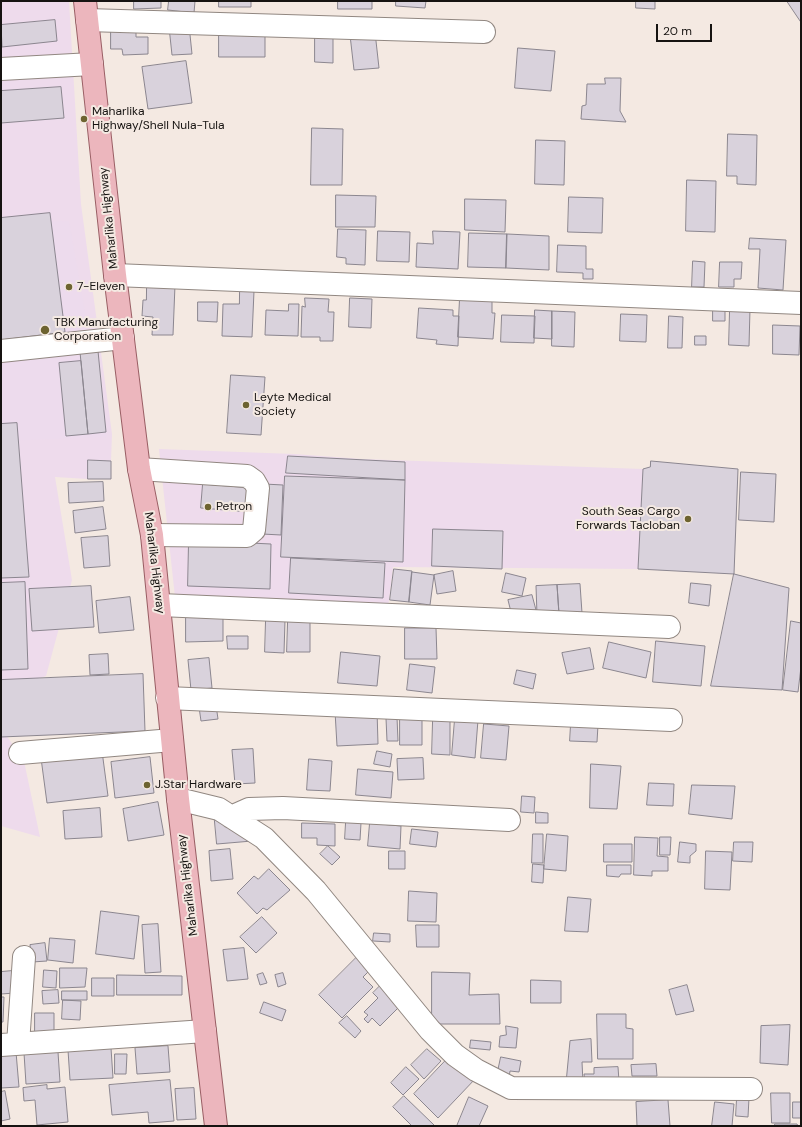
<!DOCTYPE html>
<html>
<head>
<meta charset="utf-8">
<style>
	body { margin:0 }
	#map { position:relative; width:802px; height:1127px; overflow:hidden; background:#f4e9e2; font-family:"DM Sans",sans-serif }
	canvas { display:block }
	.frame { position:absolute; inset:0; border:2px solid #161311; pointer-events:none }
	.scale { position:absolute; left:656px; top:24px; width:56px; height:18px; box-sizing:border-box; border:2px solid #161311; border-top:0; padding-left:5px; font-size:12px; line-height:14px; white-space:nowrap; color:#161311; -webkit-text-stroke:3px #f4e9e2; paint-order:stroke }
</style>
</head>
<body>
<div id="map">
<canvas width="802" height="1127"></canvas>
<div class="frame"></div>
<div class="scale">20 m</div>
</div>
<script>
const c = document.querySelector('canvas').getContext('2d');
c.lineJoin = 'round';
function paint(path, color) { c.fillStyle = color; c.fill(path, 'evenodd'); }
function strokePath(path, color, width, dash) { c.strokeStyle = color; c.lineWidth = width; c.lineCap = dash ? 'butt' : 'round'; c.setLineDash(dash || []); c.stroke(path); }
function label(font, color, halo, rows, align = 'center') {
  c.font = font + ' "DM Sans",sans-serif'; c.lineWidth = 4; c.setLineDash([]); c.textBaseline = 'middle'; c.strokeStyle = halo; c.fillStyle = color; for (const [text, x, y, turn = 0] of rows) {
    c.save(); c.translate(x, y); c.rotate((+turn || 0) * Math.PI / 180); c.textAlign = isNaN(turn) ? turn : align; if (halo) c.strokeText(text, 0, 0); c.fillText(text, 0, 0); c.restore();
  }
}
const industrial = new Path2D(`
	M1,1H69L81,204L112,434L111,461L88,460V479L55,477L72,580L46,676L8,690L4,732L24,761L40,837L1,826Z
	M159,449L294,454L362,459L643,469L650,467L651,461L738,469L734,574L638,569L393,567L388,608L175,597Z`);
const medical = new Path2D(`
	M69,221L107,437L1,441V223Z`);
const building = new Path2D(`
	M134,1H161V8L134,9Z
	M169,1H195L194,13L168,10Z
	M219,1H251V7H219Z
	M338,1H372V9H338Z
	M396,1H426L425,8L396,6Z
	M636,1H655V9L636,8Z
	M787,1H801V22Z
	M55,20L57,41L2,47L1,25Z
	M111,24H136V37H148V54L123,55L122,49H111Z
	M189,25L192,54L172,55L169,27Z
	M219,28H265V57H219Z
	M375,32L379,68L354,70L350,35Z
	M315,33L333,34V63L315,62Z
	M518,48L555,51L551,91L515,88Z
	M186,61L192,103L148,109L142,67Z
	M605,78H621L620,111L626,122L581,119L582,106L586,105L587,84H605Z
	M61,87L64,118L1,123V91Z
	M312,128L343,129L342,185H311Z
	M728,134L757,135L756,185L737,184V176H727Z
	M536,140L565,141L564,185L535,184Z
	M687,180L716,181L715,232L686,231Z
	M336,195L376,196L375,227H336Z
	M569,197L603,198L602,233L568,232Z
	M465,199L506,200L505,232L465,230Z
	M50,213L65,332L1,340V218Z
	M338,229L366,230L365,265L346,264V258L337,257Z
	M378,231L410,232L409,262L377,261Z
	M433,231L460,232L458,269L416,267L417,243L433,244Z
	M469,233L507,234L506,268L468,267Z
	M507,234L549,236V270L506,268Z
	M750,238L786,240L783,290L758,288L760,249H749Z
	M558,245L586,246V269H593V279H583V273L557,272Z
	M693,261L705,262L704,287H692Z
	M720,262H742L741,279H734V287H719Z
	M147,284L175,285L173,335H152L153,317L142,316L143,300H146Z
	M240,290L254,291L252,337L222,336L223,304H239Z
	M305,298L329,299L328,312H334L333,341H320V337H301L302,306L305,307Z
	M350,298L372,299L371,328L349,327Z
	M460,298L492,300V313H495L493,339L458,337Z
	M198,302H218L217,322L198,321Z
	M713,302H725V321H713Z
	M289,304H299L298,336L265,335L266,310L288,311Z
	M419,308L453,310V316H459L458,346L436,344L437,340L417,338Z
	M730,309H750L749,346L729,345Z
	M535,310L552,311V339L534,338Z
	M552,311L575,312L574,347L552,346Z
	M621,314L647,315L646,342L620,341Z
	M502,315L535,316L534,343L501,342Z
	M669,316L683,317L682,348H668Z
	M773,325L800,326L799,355L773,354Z
	M695,336H706V345H695Z
	M98,351L106,432L88,434L80,352Z
	M81,361L88,434L66,436L59,363Z
	M231,375L265,377L261,435L227,433Z
	M17,423L29,577L1,578V424Z
	M288,456L405,462V480L286,473Z
	M88,460L111,461V479H88Z
	M651,461L738,469L734,574L638,569L643,469L650,467Z
	M741,472L776,474L774,522L739,520Z
	M285,476L405,480L403,562L281,557Z
	M103,482L104,501L69,503L68,483Z
	M203,484L252,488L249,512L201,508Z
	M264,484L283,485L281,535L262,534Z
	M103,507L106,529L75,533L73,511Z
	M433,529L503,531L502,569L432,566Z
	M108,536L110,566L84,568L81,538Z
	M189,540L271,544L270,589L188,586Z
	M291,558L385,563L383,598L289,593Z
	M394,569L412,571L409,602L390,600Z
	M453,571L456,591L437,594L434,575Z
	M412,572L434,575L430,605L409,602Z
	M506,573L526,578L522,596L502,592Z
	M734,574L789,588L782,690L711,686Z
	M25,582L28,669L1,670V583Z
	M691,583L711,585L709,606L689,603Z
	M580,584L582,613L559,614L557,585Z
	M557,585L559,614L537,615L536,586Z
	M91,586L94,627L32,631L29,589Z
	M532,595L536,610L512,616L508,600Z
	M130,597L134,630L99,633L96,601Z
	M186,614H223V641L186,642Z
	M266,619L285,620L284,653L265,652Z
	M288,621H310V652H287Z
	M791,621L801,623V667L798,692L783,690Z
	M405,628H436L437,659H405Z
	M227,636H248V649H228Z
	M656,641L705,646L701,686L653,682Z
	M609,642L651,652L646,678L603,668Z
	M590,648L594,669L567,674L562,653Z
	M341,652L380,656L377,686L338,683Z
	M108,654L109,674L90,675L89,655Z
	M209,658L212,688L191,690L188,660Z
	M410,664L435,667L432,693L407,690Z
	M517,670L536,674L533,689L514,684Z
	M143,674L145,731L1,737V680Z
	M216,705L218,719L201,721L199,707Z
	M377,710L378,744L337,746L335,711Z
	M400,714H422V745H400Z
	M397,717L398,741H387L386,718Z
	M455,719L478,720L475,758L452,755Z
	M433,720H450V755L432,754Z
	M484,724L509,726L506,760L481,758Z
	M571,724L598,725L597,742L570,741Z
	M253,749L255,783L235,784L232,750Z
	M102,751L108,796L47,803L41,758Z
	M377,751L392,754L390,767L374,764Z
	M150,757L154,793L115,798L111,762Z
	M423,758L424,779L398,780L397,759Z
	M309,759L332,761L330,791L307,790Z
	M591,764L621,766L617,809L590,808Z
	M358,769L393,772L391,798L356,795Z
	M649,783L674,784L673,806L647,805Z
	M692,785L735,786L732,819L689,814Z
	M522,796L535,797L534,813L521,812Z
	M158,802L164,835L128,841L123,809Z
	M100,808L102,837L65,839L63,811Z
	M536,812L548,813V823H536Z
	M214,813L252,841L217,844Z
	M346,822L361,823L360,840L345,839Z
	M302,823L335,824V846L317,845V838H302Z
	M370,823L401,826L400,849L368,846Z
	M412,829L438,832L436,847L410,844Z
	M533,834H543V863H532Z
	M547,834L568,836L566,871L544,869Z
	M635,837L658,838L657,856L668,857V871H652V876L634,875Z
	M660,837H671L670,855H660Z
	M680,842L696,844V851L690,856V863L678,862Z
	M734,842H753L752,862L733,861Z
	M604,844H632V862H604Z
	M328,846L340,857L332,865L320,854Z
	M230,849L233,879L211,881L209,851Z
	M389,851H405V869H389Z
	M706,851L732,852L730,890L705,889Z
	M533,864L544,865L543,883L532,882Z
	M607,865H631V874H621L619,877L607,876Z
	M269,869L290,890L267,910L263,908L257,914L237,893L254,876L258,879Z
	M409,891L437,893L436,922L408,921Z
	M568,897L591,899L588,932L565,931Z
	M101,911L139,916L134,959L96,954Z
	M262,917L277,933L256,953L240,937Z
	M158,924L161,972L145,973L142,925Z
	M416,925H439V947H417Z
	M374,933L390,934V942L373,941Z
	M50,938L75,940L73,963L48,960Z
	M45,943L47,961L32,962L30,945Z
	M244,948L248,979L227,981L223,950Z
	M361,953L374,966L363,977L373,987L342,1018L319,995Z
	M60,968H87L85,987L60,988Z
	M44,970L57,971L56,988L43,987Z
	M12,971L15,993L1,994V972Z
	M432,972L470,973L469,995L499,994L500,1024H432Z
	M263,973L267,983L260,985L257,975Z
	M283,973L286,984L278,987L275,975Z
	M117,975L182,976V995H117Z
	M92,978H114V996H92Z
	M531,980L561,981V1003H531Z
	M382,984L402,1004L380,1026L372,1018L368,1023L364,1019L368,1015L364,1012L378,998L373,993Z
	M687,985L694,1011L676,1015L669,990Z
	M58,990L59,1003L43,1004L42,991Z
	M62,991H87V1000H62Z
	M1,997H4L3,1022H1Z
	M63,1000L81,1001L80,1020L62,1019Z
	M264,1002L286,1010L282,1021L260,1013Z
	M35,1013H54V1034H35Z
	M597,1014H626V1028L633,1029V1059H598Z
	M347,1016L361,1031L355,1038L339,1023Z
	M790,1025L788,1065L760,1063L761,1026Z
	M506,1026L518,1028L516,1048L499,1047L500,1036L506,1035Z
	M591,1039L592,1062H582L583,1083H566L570,1041Z
	M471,1040L491,1042L490,1050L470,1048Z
	M168,1046L170,1072L137,1074L135,1048Z
	M111,1048L113,1078L70,1080L68,1050Z
	M427,1049L441,1061L424,1079L411,1065Z
	M16,1052L19,1087L1,1088V1053Z
	M58,1052L60,1082L26,1084L24,1053Z
	M115,1054H127L126,1074H115Z
	M451,1055L476,1078L438,1118L414,1094Z
	M501,1057L521,1061L519,1072L510,1071L509,1078L497,1076Z
	M656,1064L657,1076H632L631,1065Z
	M406,1067L419,1079L403,1095L391,1083Z
	M618,1067L619,1081L585,1083L584,1074H594V1068Z
	M170,1080L174,1121L149,1123L148,1112L112,1115L109,1085Z
	M47,1085V1089L65,1087L68,1122L37,1125L35,1100L24,1101L23,1088Z
	M194,1088L196,1119L177,1120L175,1089Z
	M5,1091L10,1119L1,1121V1092Z
	M771,1093H790V1123H772Z
	M404,1096L434,1125L433,1126H412L393,1107Z
	M469,1097L488,1106L479,1126H457Z
	M737,1098H749L748,1117L736,1116Z
	M668,1100L670,1126H637L636,1102Z
	M715,1102L734,1104L732,1126H712Z
	M793,1102H801V1118H793Z
	M775,1124H797L798,1126H775Z`);
const minor = new Path2D(`
	M87,20L484,32
	M1,69L92,64
	M115,275L801,303
	M1,351L123,338
	M139,469L247,476L254,481L258,488L254,530L247,536L152,535
	M160,605L669,627
	M167,698L671,720
	M20,753L172,740
	M178,799L219,809L264,838L316,891L430,1030L455,1055L476,1070L511,1088L751,1089
	M231,817L249,809L283,808L509,820
	M18,1044L24,957
	M1,1045L205,1031`);
const major = new Path2D(`
	M85,1L115,275L139,469L152,535L178,799L216,1126`);
const markers = [
	[84,119,4,"#6d6330"],
	[69,287,4,"#6d6330"],
	[45,330,5,"#6d6330"],
	[246,405,4,"#6d6330"],
	[208,507,4,"#6d6330"],
	[688,519,4,"#6d6330"],
	[147,785,4,"#6d6330"]
];
const poiNames = [
	["Maharlika",92,112],
	["Highway/Shell Nula-Tula",92,126],
	["7-Eleven",77,287],
	["TBK Manufacturing",54,323],
	["Corporation",54,337],
	["Leyte Medical",254,398],
	["Society",254,412],
	["Petron",216,507],
	["South Seas Cargo",680,512,"right"],
	["Forwards Tacloban",680,526,"right"],
	["J.Star Hardware",155,785]
];
const streetNames = [
	["Maharlika Highway",109,218,-96],
	["Maharlika Highway",154,563,83],
	["Maharlika Highway",188,885,-97]
];
paint(industrial, '#eedbec');
paint(medical, '#eddbed');
paint(building, '#d9d2dc');
strokePath(building, '#8b868f', 1);
strokePath(minor, '#918781', 24);
strokePath(major, '#995e64', 24);
strokePath(minor, '#fff', 22);
strokePath(major, '#ecb6bd', 22);
for (const [x, y, r, color] of markers) { const dot = new Path2D(); dot.arc(x, y, r, 0, 2 * Math.PI); c.fillStyle = color; c.fill(dot); strokePath(dot, '#f4e9e2', 1.5); }
label('12px', '#161311', '#f4e9e2', poiNames, 'left');
label('12px', '#161311', '#f4e9e2', streetNames);
</script>
</body>
</html>
